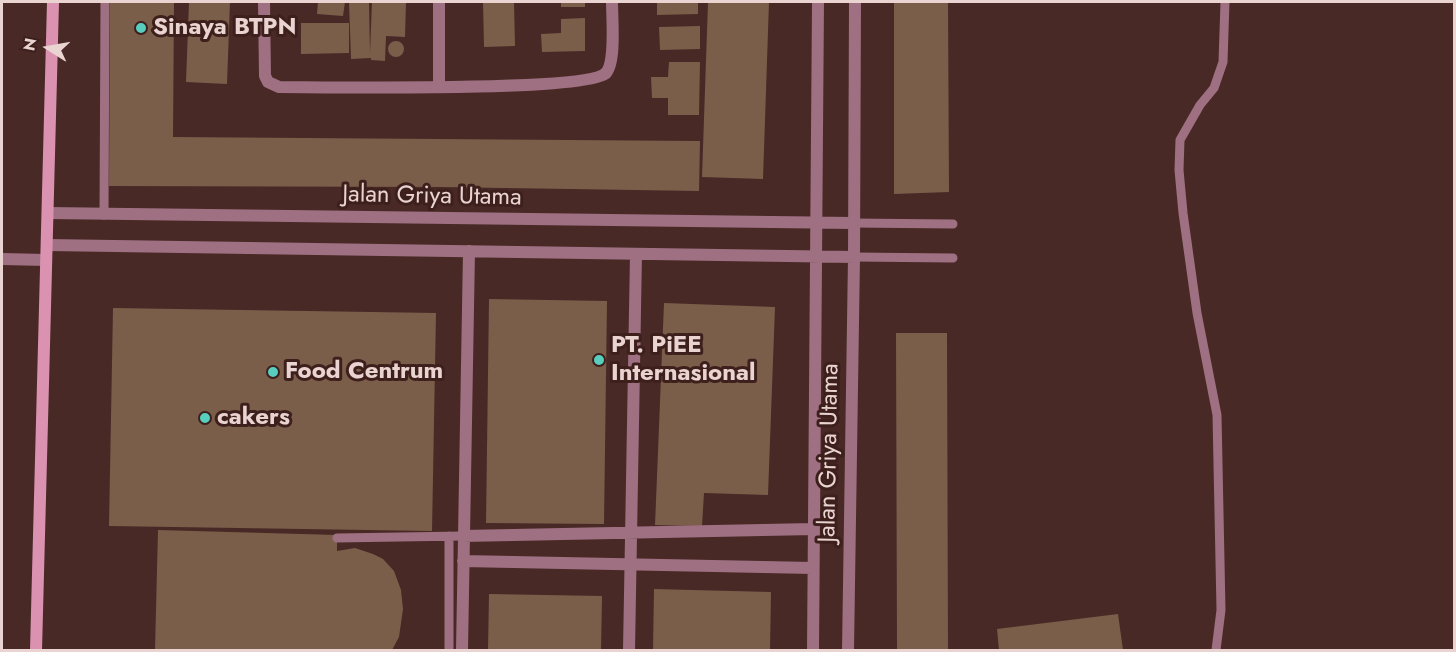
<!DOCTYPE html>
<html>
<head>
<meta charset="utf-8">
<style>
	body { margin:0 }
	#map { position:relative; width:1456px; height:652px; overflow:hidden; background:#482926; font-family:Jost,sans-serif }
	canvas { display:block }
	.frame { position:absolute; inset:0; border:3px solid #e9d4d2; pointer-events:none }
	.north { position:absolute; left:18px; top:18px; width:60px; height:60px; -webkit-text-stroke:4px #3d1f1c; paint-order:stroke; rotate:281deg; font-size:16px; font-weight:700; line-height:24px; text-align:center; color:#e9d4d2 }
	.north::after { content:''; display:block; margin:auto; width:21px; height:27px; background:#e9d4d2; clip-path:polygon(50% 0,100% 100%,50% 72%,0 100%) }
</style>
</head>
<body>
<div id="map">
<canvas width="1456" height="652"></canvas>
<div class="frame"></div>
<div class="north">N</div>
</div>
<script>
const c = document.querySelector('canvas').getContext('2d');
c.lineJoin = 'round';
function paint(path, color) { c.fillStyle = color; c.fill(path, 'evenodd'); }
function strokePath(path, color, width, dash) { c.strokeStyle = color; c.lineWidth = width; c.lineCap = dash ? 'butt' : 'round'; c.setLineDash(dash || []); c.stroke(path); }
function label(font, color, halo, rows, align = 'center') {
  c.font = font + ' Jost,sans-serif'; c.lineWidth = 6; c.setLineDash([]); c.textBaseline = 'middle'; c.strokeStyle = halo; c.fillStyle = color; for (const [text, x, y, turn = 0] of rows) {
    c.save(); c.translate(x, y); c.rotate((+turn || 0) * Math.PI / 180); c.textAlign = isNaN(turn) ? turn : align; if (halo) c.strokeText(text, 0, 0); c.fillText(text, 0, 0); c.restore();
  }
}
const building = new Path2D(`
	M110,2H174L173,137L700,141L699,191L441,187L109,186Z
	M189,2H230L227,84L186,82Z
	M318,2H345L343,16L317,14Z
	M349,2H369L370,53L372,2H406L405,37L386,36L385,61L371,60V58L351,59Z
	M483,2H514L515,46L484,47Z
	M561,2H585V7H561Z
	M657,2H698V14L657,15Z
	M708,2H769L763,179L702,177Z
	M894,2H948L949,192L894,194Z
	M585,18V51L542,52L541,34L561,33V19Z
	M301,23H349V53L301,54Z
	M700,26V49L660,50L659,27Z
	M388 49a8 8 0 1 1 16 0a8 8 0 1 1-16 0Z
	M669,62H700L699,115H668V98H652L651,77H668Z
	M489,299L607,301L604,524L486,523Z
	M664,303L775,307L768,495L704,493L702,526L655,525Z
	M113,308L436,313L432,531L109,526Z
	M896,333H947L948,650H897Z
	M158,530L337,535V551L355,548L373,554L383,559L394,571L401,590L403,609L399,637L392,650H155Z
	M654,589L771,592L770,650H653Z
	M489,594L602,596L601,650H488Z
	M1118,614L1123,650H999L997,629Z`);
const lane = new Path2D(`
	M104,215L105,2
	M852,223L953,224
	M854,257L953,258
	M449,536V650
	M337,538L463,536
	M1216,650L1221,610L1217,415L1197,313L1183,213L1179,170L1180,140L1200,105L1214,88L1223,62L1225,2`);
const street = new Path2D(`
	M264,2L265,76L268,82L279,87C322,87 588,92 606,73C616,62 612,18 612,2
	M439,2V86
	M48,213L852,223
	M47,245L854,257
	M2,259L46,260
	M463,536L813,529
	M463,561L813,568
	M462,650L469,251
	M629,650L636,254
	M813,650L818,2
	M848,650L854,257L855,2`);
const secondary = new Path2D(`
	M36,650L53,2`);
const markers = [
	[141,28,6,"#58cebf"],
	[599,360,6,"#58cebf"],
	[273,372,6,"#58cebf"],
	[205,418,6,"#58cebf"]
];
const poiNames = [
	["Sinaya BTPN",153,28],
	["PT. PiEE",611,346],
	["Internasional",611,374],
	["Food Centrum",285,372],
	["cakers",217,418]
];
const streetNames = [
	["Jalan Griya Utama",432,197,1],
	["Jalan Griya Utama",830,453,-89]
];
paint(building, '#7a5e4a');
strokePath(lane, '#9e7082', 9);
strokePath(street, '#9e7082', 12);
strokePath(secondary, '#da92b0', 12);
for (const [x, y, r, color] of markers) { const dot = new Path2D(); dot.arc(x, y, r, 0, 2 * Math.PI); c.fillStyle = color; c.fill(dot); strokePath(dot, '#3d1f1c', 2); }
label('bold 24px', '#e9d4d2', '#3d1f1c', poiNames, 'left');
label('24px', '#e9d4d2', '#3d1f1c', streetNames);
</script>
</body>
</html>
